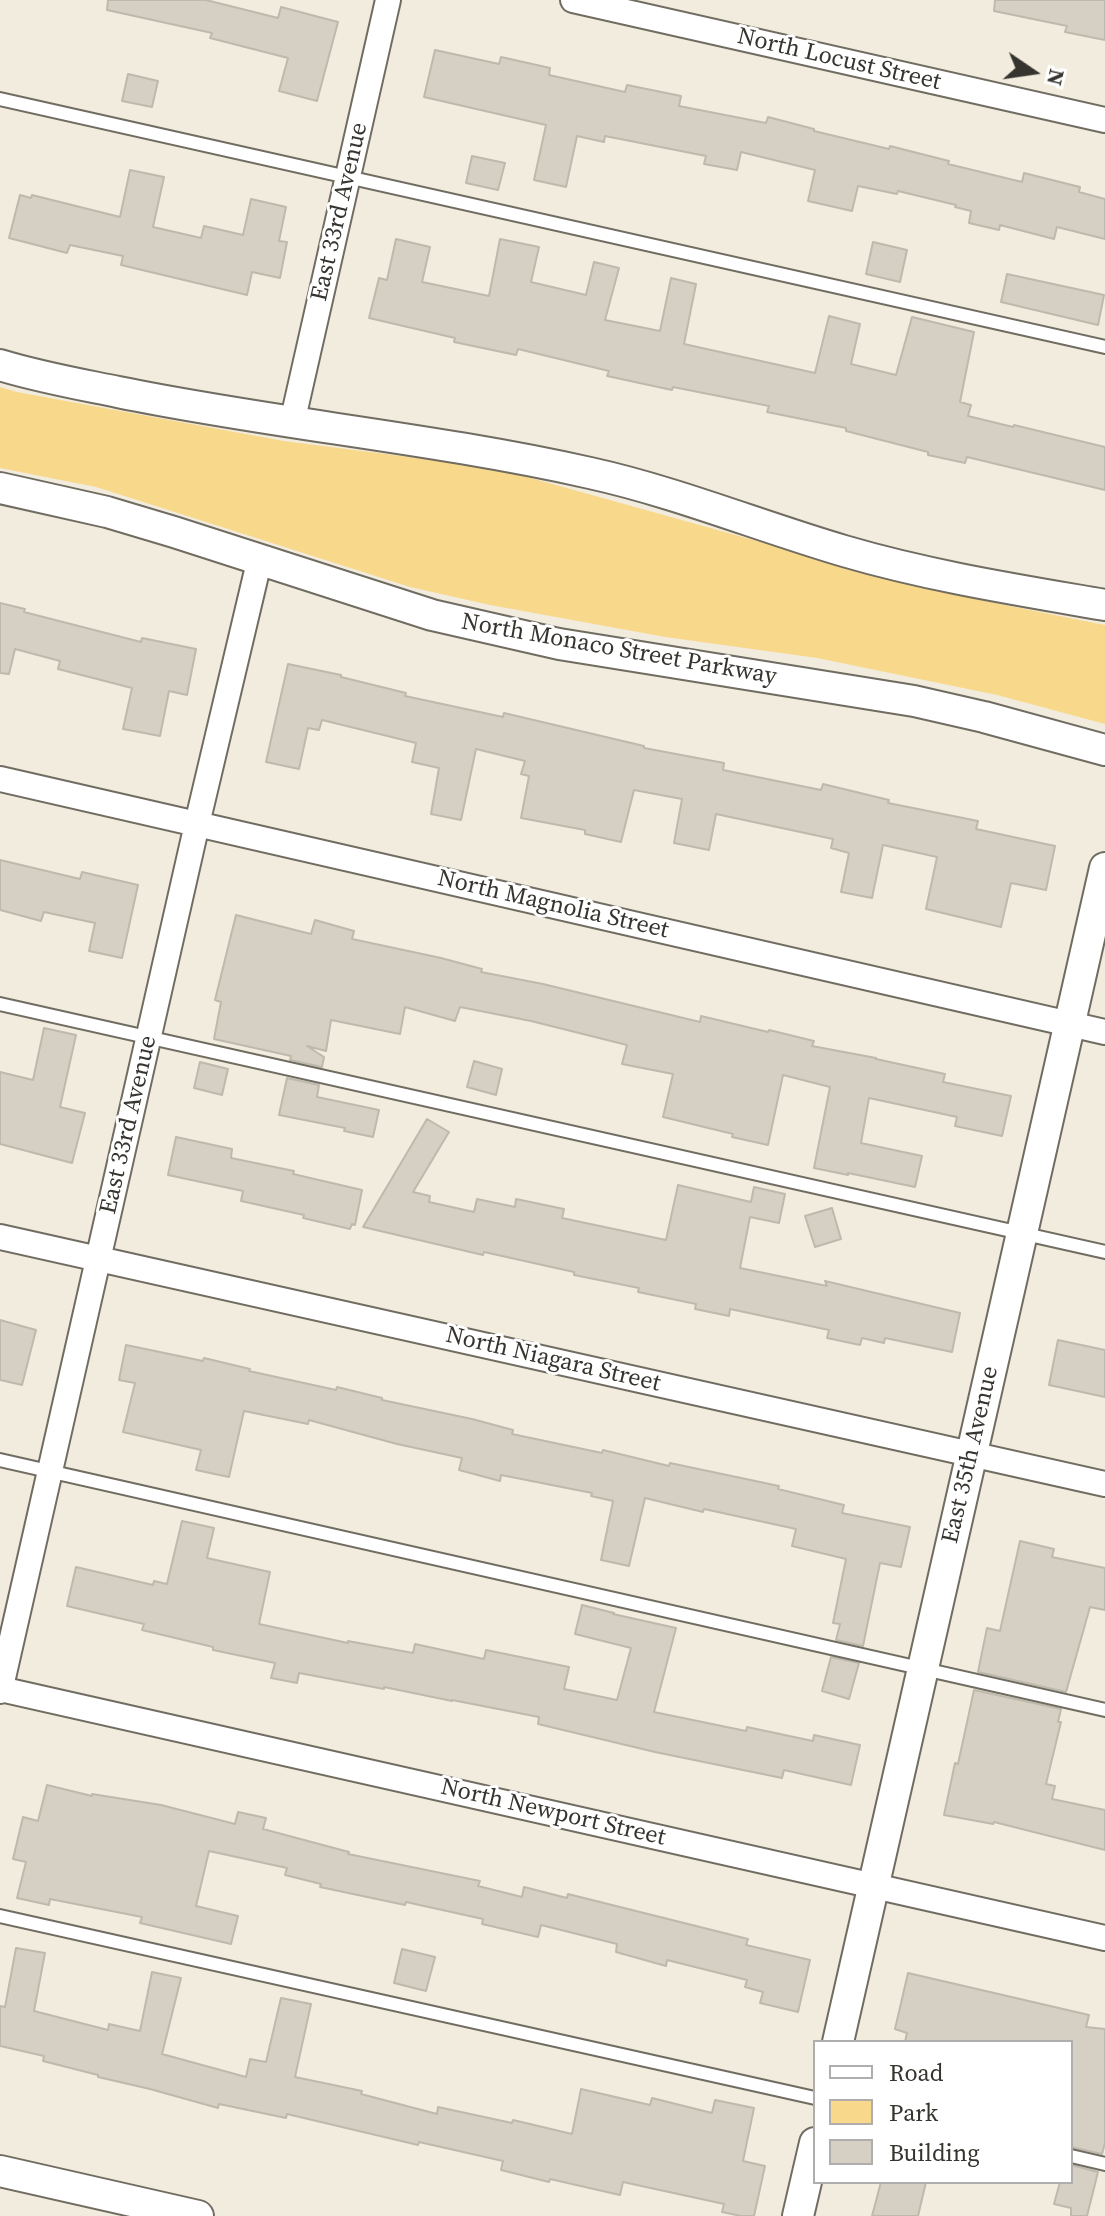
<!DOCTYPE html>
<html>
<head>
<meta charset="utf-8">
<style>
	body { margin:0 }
	#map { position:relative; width:1105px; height:2216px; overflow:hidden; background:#f2ecdf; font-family:"Source Serif 4",serif }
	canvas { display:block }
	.legend { position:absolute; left:813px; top:2040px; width:260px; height:144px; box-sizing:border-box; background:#fff; border:2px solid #afaeac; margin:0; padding:10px 14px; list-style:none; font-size:24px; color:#36342f }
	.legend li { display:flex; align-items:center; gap:16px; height:40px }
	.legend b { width:40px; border:2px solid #afaeac }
	.north { position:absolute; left:993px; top:32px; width:80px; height:80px; -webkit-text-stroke:6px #fff; paint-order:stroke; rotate:103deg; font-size:22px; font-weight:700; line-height:32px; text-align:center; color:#36342f }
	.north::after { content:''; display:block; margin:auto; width:28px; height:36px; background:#36342f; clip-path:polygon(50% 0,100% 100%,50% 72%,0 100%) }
</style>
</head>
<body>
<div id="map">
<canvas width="1105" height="2216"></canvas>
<ul class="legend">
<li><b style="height:10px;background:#fff"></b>Road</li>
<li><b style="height:22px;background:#f8d98c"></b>Park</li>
<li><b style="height:22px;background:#d5d0c3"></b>Building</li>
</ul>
<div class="north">N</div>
</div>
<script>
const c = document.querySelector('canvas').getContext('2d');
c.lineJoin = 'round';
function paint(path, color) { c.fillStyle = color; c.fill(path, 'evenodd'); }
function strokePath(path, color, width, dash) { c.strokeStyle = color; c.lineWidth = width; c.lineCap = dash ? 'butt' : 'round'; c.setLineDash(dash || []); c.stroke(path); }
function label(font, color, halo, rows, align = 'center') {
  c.font = font + ' "Source Serif 4",serif'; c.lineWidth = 6; c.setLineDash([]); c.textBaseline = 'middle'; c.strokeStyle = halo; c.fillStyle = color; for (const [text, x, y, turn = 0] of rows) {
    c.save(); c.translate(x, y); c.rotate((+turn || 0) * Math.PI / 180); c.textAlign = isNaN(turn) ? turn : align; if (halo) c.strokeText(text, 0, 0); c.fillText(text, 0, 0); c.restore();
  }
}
const green = new Path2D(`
	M0,387L17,392L284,441L495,468L897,580L1000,604L1105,625V724L997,695L817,658L665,637L490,605L410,587L96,487L0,468Z`);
const building = new Path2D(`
	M108,0H206L278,18L281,7L338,22L317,101L279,91L288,58L210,38L212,33L107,10Z
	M995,0H1105V40L1065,32L1067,26L994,11Z
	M435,50L499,64L501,57L550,68L549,75L625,92L627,85L681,96L679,106L766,123L768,117L814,129V131L889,149L890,146L949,161L948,164L1022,182L1024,173L1080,187L1079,192L1105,199V239L1057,227L1054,239L1000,225L999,230L969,223L971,211L955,207L956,205L898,191L897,194L858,186L852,211L808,201L815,170L741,152L737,170L704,164L706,156L605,136L604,142L577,136L566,187L534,180L546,125L424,97Z
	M128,74L158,81L152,107L122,101Z
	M472,156L505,163L498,190L466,183Z
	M130,170L164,177L153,227L201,238L204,226L243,235L251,199L286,207L279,241L287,242L280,278L252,272L247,295L121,265L123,256L70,245L67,253L9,238L20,195L31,198L32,195L120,217Z
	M396,239L430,247L422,282L489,296L500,239L539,247L531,282L586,295L594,262L619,268L605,320L660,331L671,278L696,284L684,344L815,373L829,316L860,324L851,364L896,375L912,317L974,332L960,402L971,405L968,416L1013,427L1014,425L1105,447V490L967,457L965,463L928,455V452L846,431V428L767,412L769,406L673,387L672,390L607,376L609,371L518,349L516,355L454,342L455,338L369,318L379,278L387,280Z
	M873,242L907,250L900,282L866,274Z
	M1007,274L1104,295L1098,325L1001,302Z
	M0,603L25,609L24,612L141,642L142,638L196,649L187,695L169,691L160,736L123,729L132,688L58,669L60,661L15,649L9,674L0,673Z
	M288,664L341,675V677L406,693L405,696L503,717L504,713L644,746V748L724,763L723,770L821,790L823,784L889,800L888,803L978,821L976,829L1055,846L1046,890L1011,883L1001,927L926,909L937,857L883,845L872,898L841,892L849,853L831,848L833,839L716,814L709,850L674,843L682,799L634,790L621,842L585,834V830L521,818L529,776L521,774L525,761L476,749L461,820L431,814L439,768L412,762L416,743L322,720L319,730L308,728L299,769L266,762Z
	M0,860L80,879L82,872L138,885L122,958L89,951L95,923L44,912L41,921L0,910Z
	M236,915L311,934L315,920L354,931L352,939L441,958L482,969L481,972L543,984L700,1022L701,1016L768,1032L769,1030L814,1041L812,1046L876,1058V1059L945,1074L943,1082L1011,1096L1002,1136L955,1126L957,1117L869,1098L861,1143L922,1156L915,1187L848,1173V1175L814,1168L830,1087L783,1075L768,1145L732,1137L733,1134L663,1117L673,1074L622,1064L627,1045L531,1021L460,1007L455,1021L405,1007L400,1034L331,1020L326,1051L307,1046L324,1057L322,1067L290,1060L291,1056L214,1039L221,1002L215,1000Z
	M44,1028L76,1035L60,1107L85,1113L72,1163L0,1144V1072L33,1080Z
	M474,1061L502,1069L496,1095L467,1087Z
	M200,1062L228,1069L222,1095L194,1088Z
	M287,1078L319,1085L317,1097L379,1110L373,1137L344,1131L345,1128L279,1115Z
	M427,1119L449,1132L413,1192L430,1196L429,1202L474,1212L477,1199L515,1207L516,1199L564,1209L562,1218L666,1240L678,1185L751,1202L754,1187L785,1194L779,1223L750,1217L740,1268L827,1286L825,1281L960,1313L952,1352L885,1338L884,1343L862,1338L860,1345L827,1338L829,1330L730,1309L729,1316L695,1309L696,1304L638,1292L639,1288L574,1275V1272L484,1252L483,1255L363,1227Z
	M176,1137L232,1149L231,1158L294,1171L293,1174L362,1190L355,1225L352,1224L350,1229L303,1218L304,1215L241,1201L243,1191L168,1175Z
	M832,1208L841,1239L815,1247L805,1216Z
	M0,1320L36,1330L22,1385L0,1380Z
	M1058,1340L1105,1350V1397L1049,1385Z
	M126,1345L203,1361L204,1358L250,1369L249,1371L336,1390L337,1387L382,1398V1400L472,1419L513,1430L512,1434L602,1453L603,1450L669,1466L670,1463L779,1486L778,1489L844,1505L842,1513L910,1527L901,1567L880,1563L863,1646L836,1640L840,1624L833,1623L846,1559L792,1546L796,1529L704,1509L703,1512L645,1498L629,1566L601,1560L613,1501L591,1496L592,1493L501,1475L500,1481L459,1470L462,1458L397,1444L309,1420L308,1424L244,1411L229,1477L196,1470L201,1450L123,1432L135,1383L119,1380Z
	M182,1521L214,1528L207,1558L270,1572L259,1624L348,1643V1641L413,1653L415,1644L484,1659L486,1650L569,1667L564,1689L617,1700L631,1648L575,1634L582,1605L614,1613L613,1614L676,1628L654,1712L746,1731L747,1727L813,1741L814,1735L860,1745L851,1785L784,1770L782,1778L655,1752L538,1724L539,1717L452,1700V1701L384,1687V1689L299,1673L297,1683L271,1678L275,1663L213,1650V1647L142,1630L144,1624L67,1606L76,1567L153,1585L154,1581L167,1584Z
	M1020,1541L1054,1549L1052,1557L1105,1568V1610L1090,1607L1066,1692L978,1672L987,1628L1000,1631Z
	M831,1657L859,1663L849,1699L822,1691Z
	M974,1690L1061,1709L1058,1722H1061L1046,1784L1055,1786L1052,1799L1105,1810V1850L994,1822L993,1824L944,1815L955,1763L958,1764Z
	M47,1785L92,1796V1794L161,1805L235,1824L238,1812L266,1818L263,1829L349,1852L348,1854L480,1881L478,1886L522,1897L524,1887L567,1898L568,1894L748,1939L746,1945L810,1960L798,2012L760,2003L763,1992L745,1987L747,1980L667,1960L666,1966L616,1952L617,1944L541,1925L538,1937L482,1924L483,1919L406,1902L405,1905L320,1887L321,1884L285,1875L287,1868L209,1851L196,1906L238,1916L231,1944L140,1923L142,1917L50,1899L49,1905L17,1898L26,1862L13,1859L23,1817L38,1821Z
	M16,1948L45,1953L34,2011L108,2030L109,2024L140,2031L152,1972L181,1978L162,2054L246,2077L250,2059L266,2062L281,1998L311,2004L295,2077L362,2091L361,2094L437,2114L438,2107L512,2123L513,2120L572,2134L581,2089L650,2105L652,2098L712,2113L715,2100L754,2108L743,2161L765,2166L754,2216H741L722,2212L724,2204L623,2182L620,2195L550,2179L549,2182L501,2170L503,2161L419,2142L418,2145L287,2114L286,2118L219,2104L218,2108L150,2089L98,2077V2075L43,2061L44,2056L0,2046V2006L5,2007Z
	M402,1949L435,1957L426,1991L394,1983Z
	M908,1973L1089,2015L1086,2027L1105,2029V2143L1102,2154L1071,2147V2042H905L907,2033L895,2029Z
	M1071,2165L1098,2172L1087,2216H1071V2208L1054,2204L1060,2182H1071Z
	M881,2182H926L918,2216H872Z`);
const service = new Path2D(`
	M0,99L1105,347
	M0,1004L1105,1252
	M0,1460L1105,1710
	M0,1916L815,2098
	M1071,2156L1105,2164`);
const minor = new Path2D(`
	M573,0L1105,120
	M292,423L388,0
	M0,779L1105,1032
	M0,1237L1105,1484
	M0,1689L1105,1938
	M0,1691L197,824L260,558`);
const tertiary = new Path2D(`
	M0,365C39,377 79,384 118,392C274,424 434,438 590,473C676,492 759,526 844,551C929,576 1018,590 1105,605
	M0,488L107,512L174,532L432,615L559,644L914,701L984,717L1105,750
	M838,2042L1105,868
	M0,2171L198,2216
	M798,2216L815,2143`);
const streetNames = [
	["North Locust Street",839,60,13],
	["East 33rd Avenue",340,212,-77],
	["North Monaco Street Parkway",619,650,10],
	["North Magnolia Street",553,905,13],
	["East 33rd Avenue",129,1125,-77],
	["North Niagara Street",553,1360,13],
	["East 35th Avenue",971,1455,-77],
	["North Newport Street",553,1813,13]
];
paint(green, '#f8d98c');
paint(building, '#d5d0c3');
strokePath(building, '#beb9ad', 2);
strokePath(service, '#716c61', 16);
strokePath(minor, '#716c61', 28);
strokePath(tertiary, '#716c61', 34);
strokePath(service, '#fff', 12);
strokePath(minor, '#fff', 24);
strokePath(tertiary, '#fff', 30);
label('24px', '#36342f', '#fff', streetNames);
</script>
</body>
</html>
